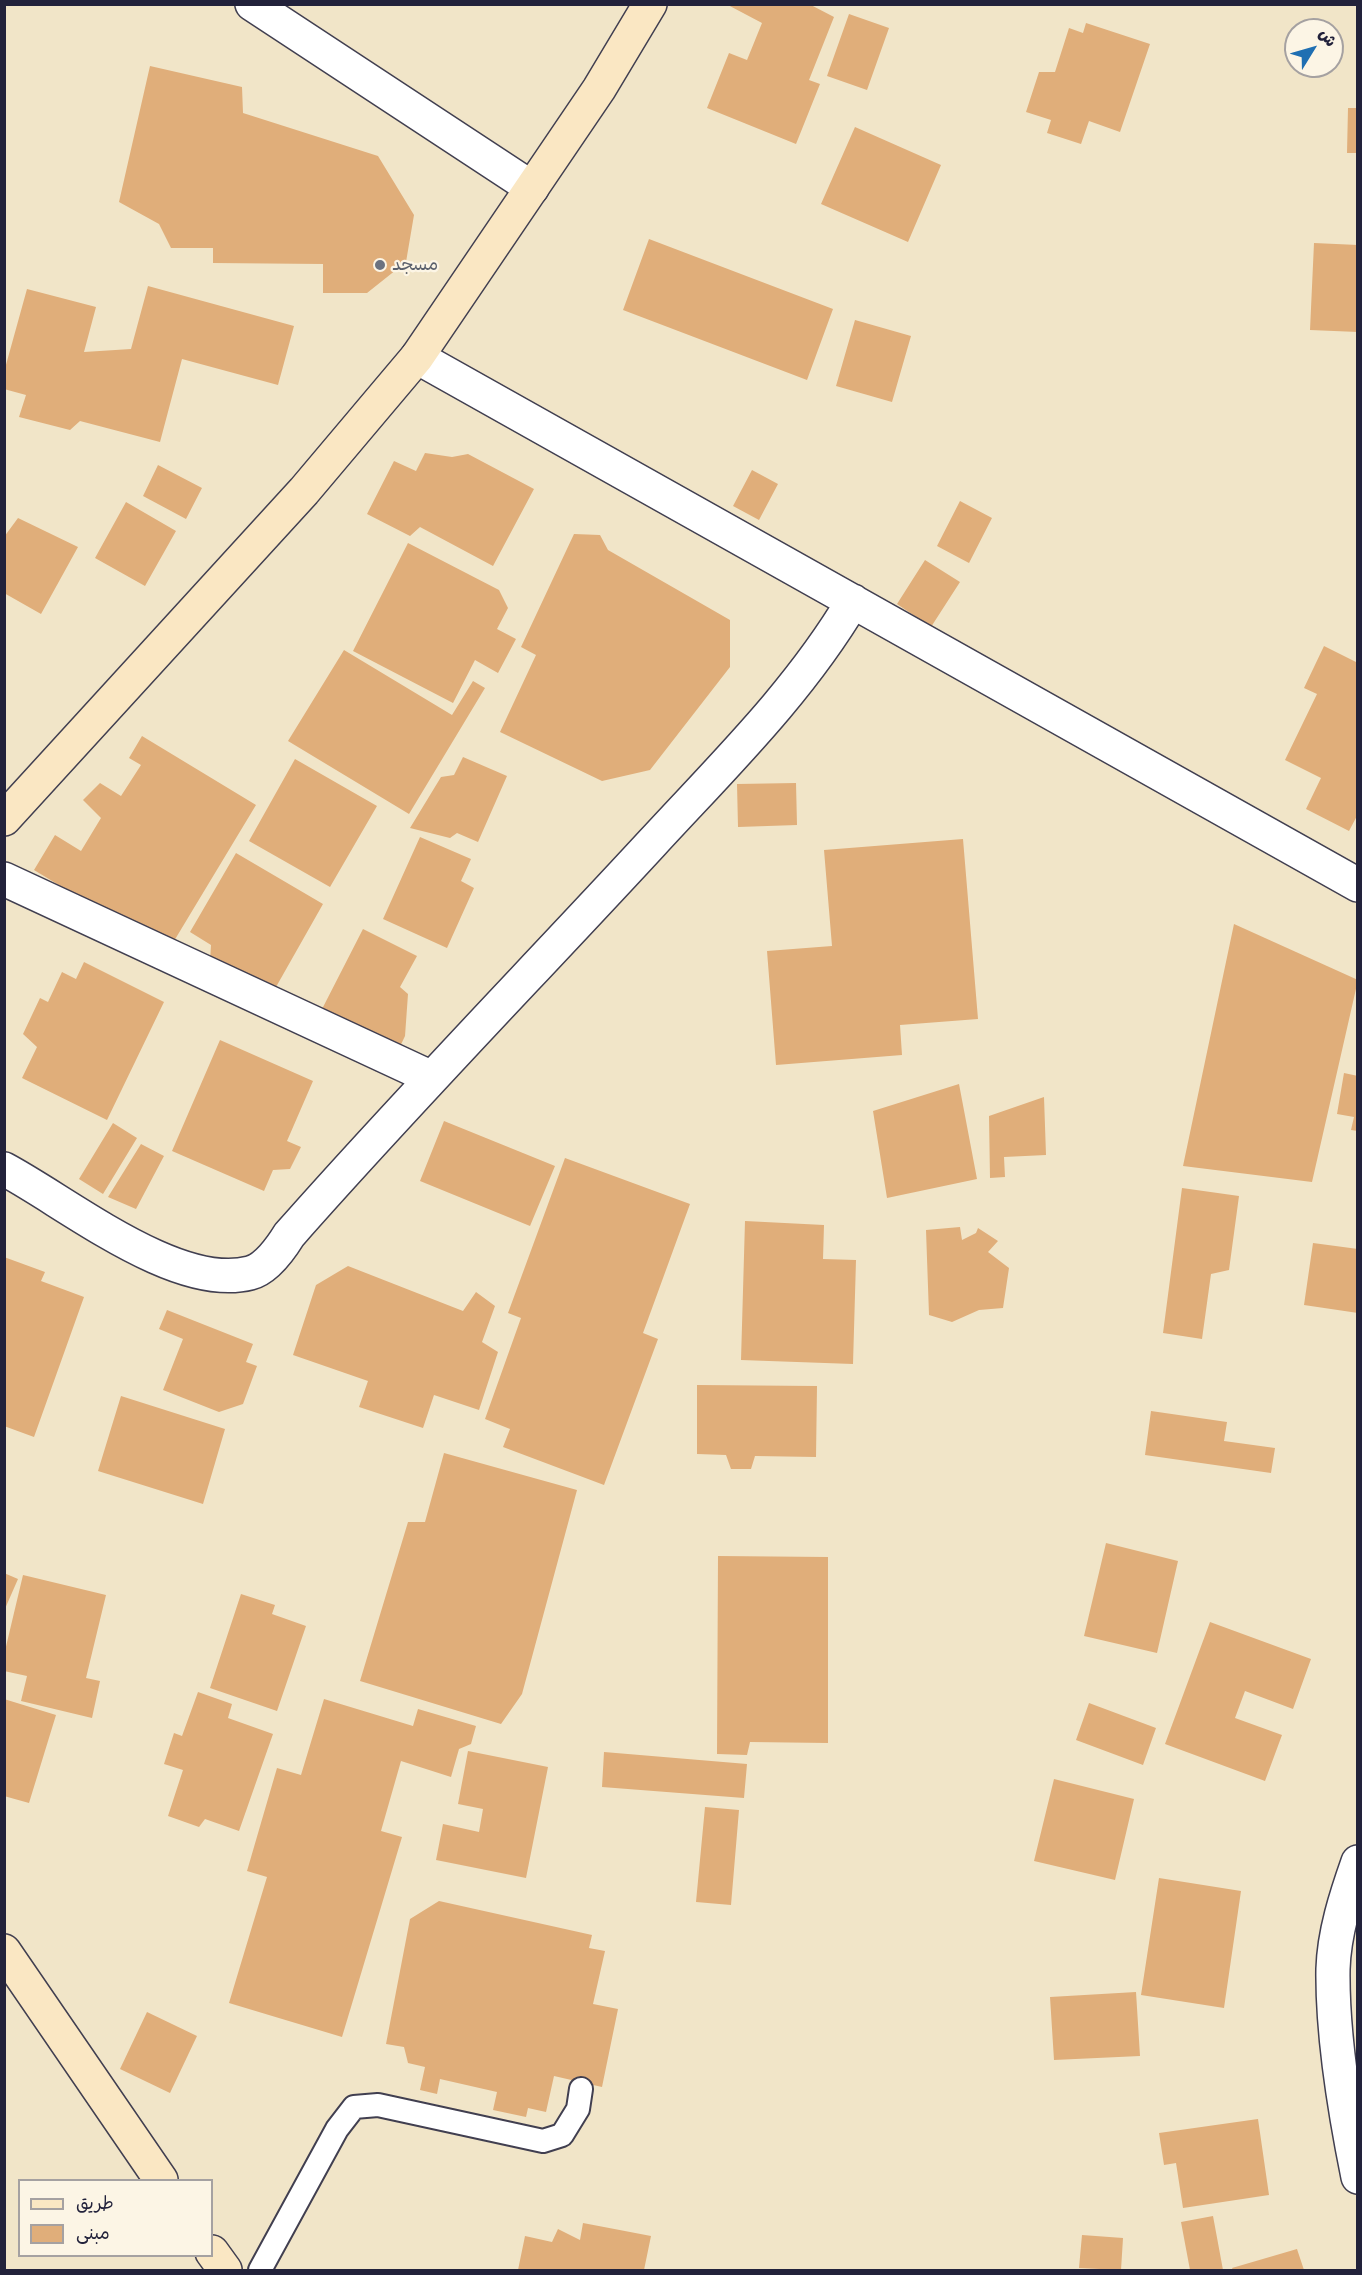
<!DOCTYPE html>
<html>
<head>
<meta charset="utf-8">
<style>
	body { margin:0 }
	#map { position:relative; width:1362px; height:2275px; overflow:hidden; background:#f1e5c8; font-family:"Balsamiq Sans","Playpen Sans Arabic",sans-serif }
	canvas { display:block }
	.frame { position:absolute; inset:0; border:6px solid #22223b; pointer-events:none }
	.legend { position:absolute; left:18px; top:2179px; width:195px; height:78px; box-sizing:border-box; background:#fcf5e5; border:2px solid #a5a1a1; margin:0; padding:8px 10px; list-style:none; font-size:18px; color:#22223b }
	.legend li { display:flex; align-items:center; gap:12px; height:30px }
	.legend b { width:30px; border:2px solid #a5a1a1 }
	.north { position:absolute; left:1284px; top:18px; width:60px; height:60px; box-sizing:border-box; background:#fcf5e5; border:2px solid #a5a1a1; border-radius:50%; rotate:53deg; font-size:16px; font-weight:700; line-height:24px; text-align:center; color:#22223b }
	.north::after { content:''; display:block; margin:auto; width:21px; height:27px; background:#1f6fb2; clip-path:polygon(50% 0,100% 100%,50% 72%,0 100%) }
</style>
</head>
<body>
<div id="map">
<canvas width="1362" height="2275"></canvas>
<div class="frame"></div>
<ul class="legend">
<li><b style="height:8px;background:#fae7c3"></b>طريق</li>
<li><b style="height:16px;background:#e0ae7a"></b>مبنى</li>
</ul>
<div class="north">ش</div>
</div>
<script>
const c = document.querySelector('canvas').getContext('2d');
c.lineJoin = 'round';
function paint(path, color) { c.fillStyle = color; c.fill(path, 'evenodd'); }
function strokePath(path, color, width, dash) { c.strokeStyle = color; c.lineWidth = width; c.lineCap = dash ? 'butt' : 'round'; c.setLineDash(dash || []); c.stroke(path); }
function label(font, color, halo, rows, align = 'center') {
  c.font = font + ' "Balsamiq Sans","Playpen Sans Arabic",sans-serif'; c.lineWidth = 4.5; c.setLineDash([]); c.textBaseline = 'middle'; c.strokeStyle = halo; c.fillStyle = color; for (const [text, x, y, turn = 0] of rows) {
    c.save(); c.translate(x, y); c.rotate((+turn || 0) * Math.PI / 180); c.textAlign = isNaN(turn) ? turn : align; if (halo) c.strokeText(text, 0, 0); c.fillText(text, 0, 0); c.restore();
  }
}
const building = new Path2D(`
	M726,4H809L834,17L809,80L820,84L796,144L707,108L729,53L747,60L762,23Z
	M849,14L889,28L867,90L827,76Z
	M1086,23L1150,44L1120,132L1089,121L1081,144L1047,133L1051,120L1026,112L1039,72H1055L1069,28L1083,33Z
	M150,66L242,87L243,113L378,156L414,215L406,262L367,293H323V264L213,263V248H171L159,224L119,202Z
	M1348,108H1358V153H1347Z
	M855,127L941,165L908,242L821,204Z
	M649,239L833,309L807,380L623,310Z
	M1314,243L1358,245V332L1310,330Z
	M148,286L294,326L278,385L182,359L160,442L80,421L70,430L19,417L26,395L4,389V372L27,289L96,307L84,352L131,349Z
	M855,320L911,336L892,402L836,386Z
	M425,453L452,457L468,454L534,489L493,566L420,527L410,536L367,514L394,461L416,471Z
	M158,465L202,488L186,519L143,496Z
	M752,470L778,484L759,520L733,506Z
	M960,501L992,518L969,563L937,546Z
	M126,502L176,531L145,586L95,558Z
	M18,518L78,547L41,614L4,593V537Z
	M574,534L600,535L608,550L730,620V667L650,770L602,781L500,732L536,655L521,647Z
	M408,543L499,590L508,608L497,629L516,639L498,673L475,660L453,703L353,651Z
	M925,560L960,582L931,627L897,604Z
	M1324,646L1358,663V814L1349,831L1306,809L1321,778L1285,760L1317,694L1304,688Z
	M344,650L452,715L473,681L485,688L409,814L288,741Z
	M142,736L256,805L168,951L34,870L55,835L81,851L101,818L83,800L100,783L121,796L141,765L129,758Z
	M463,757L507,776L478,842L457,833L450,838L410,828L441,777L454,775Z
	M295,759L377,806L330,887L249,841Z
	M796,783L797,825L738,827L737,784Z
	M420,837L471,859L461,881L474,888L447,948L383,919Z
	M963,839L978,1019L900,1025L902,1055L776,1065L767,951L832,946L824,850Z
	M236,853L323,904L276,987L238,979L210,962L211,945L190,932Z
	M1234,924L1358,980L1312,1182L1183,1166Z
	M363,929L417,956L400,987L408,994L405,1036L397,1053L320,1013Z
	M84,962L164,1002L107,1120L22,1078L37,1047L23,1034L40,998L48,1002L62,972L76,979Z
	M220,1040L313,1081L287,1141L301,1147L290,1169L273,1170L264,1191L172,1151Z
	M1344,1073L1358,1076V1131L1351,1130L1354,1117L1337,1114Z
	M959,1084L977,1179L887,1198L873,1111Z
	M1044,1097L1046,1155L1004,1157L1005,1177L990,1178L989,1116Z
	M444,1121L555,1166L530,1226L420,1181Z
	M113,1123L137,1138L103,1194L79,1179Z
	M141,1144L164,1156L136,1209L108,1197Z
	M565,1158L690,1204L643,1333L658,1339L604,1485L503,1447L510,1429L485,1419L521,1318L508,1313Z
	M1182,1188L1239,1196L1229,1270L1211,1274L1202,1339L1163,1333Z
	M745,1221L824,1225L823,1259L856,1260L853,1364L741,1360Z
	M960,1227L962,1240L976,1233L978,1228L998,1241L988,1252L1009,1268L1003,1308L979,1310L952,1322L929,1315L926,1230Z
	M1313,1243L1358,1249V1313L1304,1305Z
	M4,1257L45,1272L41,1281L84,1297L34,1437L4,1426Z
	M348,1266L463,1311L476,1292L495,1306L482,1342L498,1352L479,1410L434,1395L423,1428L359,1407L368,1381L293,1355L316,1285Z
	M167,1310L253,1344L246,1362L257,1366L243,1404L219,1412L163,1390L183,1339L159,1329Z
	M697,1385L817,1386L816,1457L755,1456L751,1469H731L726,1455L697,1454Z
	M121,1396L225,1429L203,1504L98,1471Z
	M1151,1411L1227,1422L1224,1441L1275,1448L1271,1473L1145,1455Z
	M444,1453L577,1490L522,1694L501,1724L360,1681L408,1522H425Z
	M1106,1543L1178,1561L1157,1653L1084,1636Z
	M718,1556L828,1557V1743L750,1742L747,1755L717,1754Z
	M4,1573L18,1579L4,1611Z
	M23,1575L106,1595L86,1678L100,1681L92,1718L21,1701L27,1676L4,1671V1655Z
	M241,1594L275,1605L272,1614L306,1626L277,1711L210,1688Z
	M1210,1622L1311,1659L1293,1709L1245,1691L1235,1718L1282,1735L1265,1781L1165,1744Z
	M198,1692L232,1704L228,1718L273,1734L239,1831L205,1819L199,1827L168,1816L183,1770L164,1764L174,1733L182,1736Z
	M4,1699L56,1715L29,1803L4,1796Z
	M324,1699L413,1726L418,1709L476,1726L471,1744L459,1749L451,1777L401,1761L381,1831L402,1837L342,2037L229,2003L267,1877L247,1871L277,1768L301,1775Z
	M1089,1703L1156,1728L1143,1765L1076,1740Z
	M468,1751L548,1767L526,1878L436,1860L443,1824L479,1832L483,1809L458,1804Z
	M604,1752L747,1764L744,1798L602,1787Z
	M1054,1779L1134,1799L1115,1880L1034,1861Z
	M705,1807L739,1810L731,1905L696,1902Z
	M1159,1878L1241,1891L1224,2008L1141,1995Z
	M439,1901L592,1935L589,1948L605,1951L593,2004L618,2009L602,2087L554,2076L546,2112L528,2108L526,2117L493,2110L497,2092L440,2079L437,2094L420,2090L425,2067L408,2063L404,2047L386,2044L410,1919Z
	M1136,1992L1140,2056L1054,2060L1050,1997Z
	M147,2012L197,2036L170,2093L120,2069Z
	M1258,2119L1269,2195L1183,2208L1176,2163L1164,2165L1159,2133Z
	M1213,2216L1223,2270H1190L1181,2222Z
	M583,2223L651,2236L644,2270H518L525,2236L552,2242L558,2229L580,2240Z
	M1082,2235L1123,2238L1121,2270L1079,2268Z
	M1297,2249L1304,2270H1233L1232,2268Z`);
const lane = new Path2D(`
	M260,2270L337,2129L354,2107L378,2105L543,2141L562,2135L578,2109L581,2089`);
const street = new Path2D(`
	M252,4L532,188
	M417,357L1358,885
	M4,879L432,1078
	M4,1169C68,1203 177,1292 250,1273C266,1269 281,1248 289,1235C407,1101 532,973 653,842C724,765 799,692 853,601
	M1358,1862C1346,1896 1334,1933 1333,1969C1332,2035 1345,2113 1358,2177`);
const secondary = new Path2D(`
	M4,819L304,491L417,357L599,89L650,4
	M4,1951L161,2180
	M212,2252L225,2270`);
const markers = [
	[380,265,6,"#6b7280"]
];
const worshipNames = [
	["مسجد",392,265]
];
paint(building, '#e0ae7a');
strokePath(lane, '#413f50', 26);
strokePath(street, '#413f50', 36);
strokePath(secondary, '#413f50', 36);
strokePath(lane, '#fff', 22);
strokePath(street, '#fff', 33);
strokePath(secondary, '#fae7c3', 33);
for (const [x, y, r, color] of markers) { const dot = new Path2D(); dot.arc(x, y, r, 0, 2 * Math.PI); c.fillStyle = color; c.fill(dot); strokePath(dot, '#fcf5e5', 2); }
label('18px', '#5b616d', '#fcf5e5', worshipNames, 'left');
</script>
</body>
</html>
